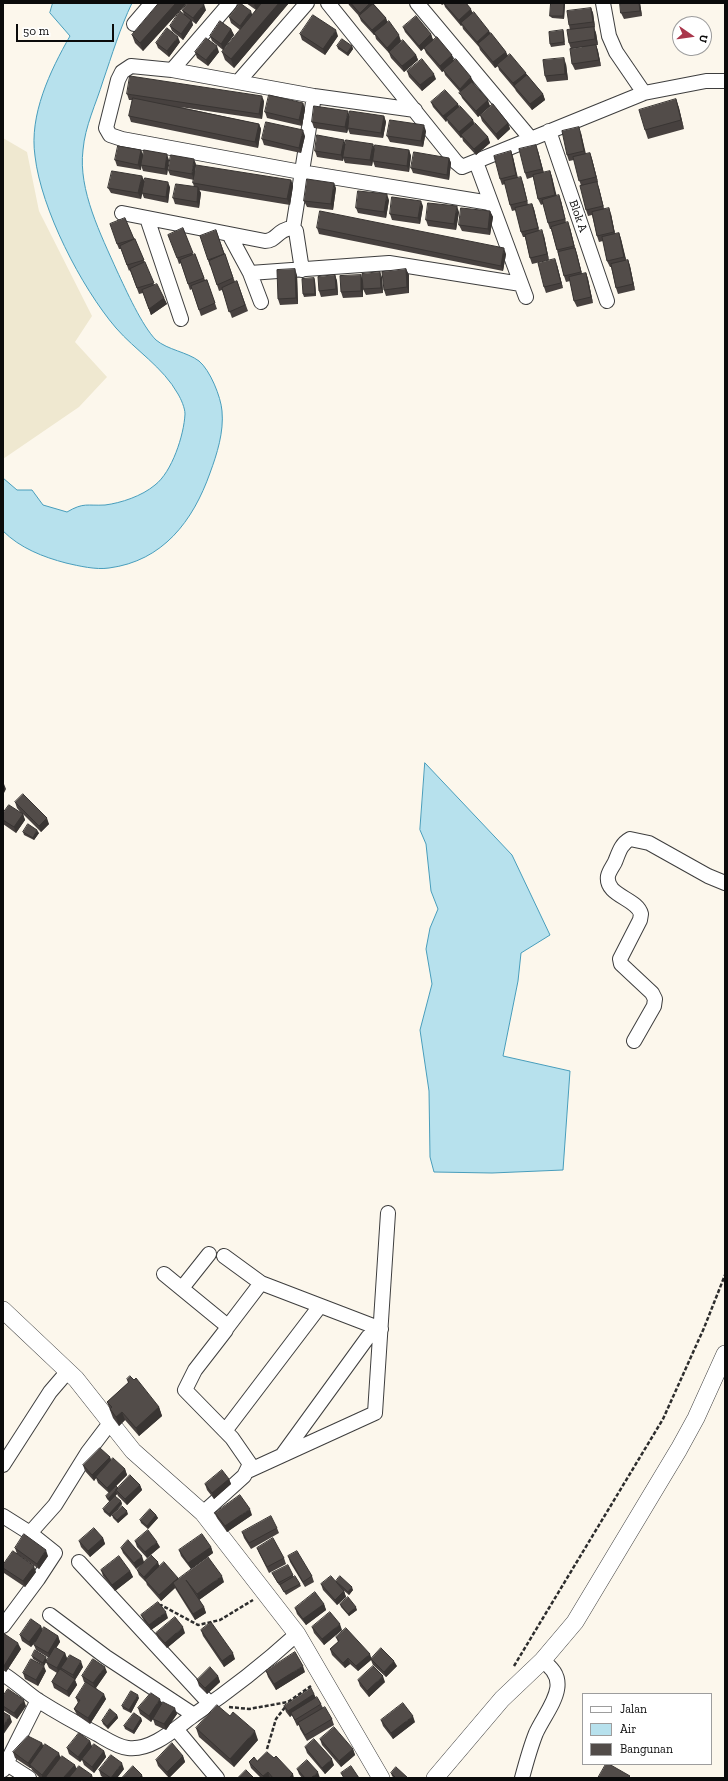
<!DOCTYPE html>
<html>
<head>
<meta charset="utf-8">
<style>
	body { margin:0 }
	#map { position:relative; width:728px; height:1781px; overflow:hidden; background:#fcf7ec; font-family:"Zilla Slab",serif }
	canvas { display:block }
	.frame { position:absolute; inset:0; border:4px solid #0b0b0b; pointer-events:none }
	.legend { position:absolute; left:582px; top:1693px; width:130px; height:72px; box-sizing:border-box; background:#fff; border:1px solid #9d9d9d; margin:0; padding:5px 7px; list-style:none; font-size:12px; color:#0b0b0b }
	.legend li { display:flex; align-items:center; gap:8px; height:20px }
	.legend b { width:20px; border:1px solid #9d9d9d }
	.north { position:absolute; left:672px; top:16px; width:40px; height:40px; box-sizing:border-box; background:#fff; border:1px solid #9d9d9d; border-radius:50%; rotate:103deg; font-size:11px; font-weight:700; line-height:16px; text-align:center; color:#0b0b0b }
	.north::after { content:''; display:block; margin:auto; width:14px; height:18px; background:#a9364b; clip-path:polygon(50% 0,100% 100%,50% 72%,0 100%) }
	.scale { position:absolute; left:16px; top:24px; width:98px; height:18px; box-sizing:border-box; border:2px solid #0b0b0b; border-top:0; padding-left:5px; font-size:12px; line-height:14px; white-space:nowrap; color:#0b0b0b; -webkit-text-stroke:3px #fff; paint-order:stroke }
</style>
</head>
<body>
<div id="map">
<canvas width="728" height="1781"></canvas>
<div class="frame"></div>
<ul class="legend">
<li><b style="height:5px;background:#fff"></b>Jalan</li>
<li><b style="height:11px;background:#b7e1ed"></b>Air</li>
<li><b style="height:11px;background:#524c49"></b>Bangunan</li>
</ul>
<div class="north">U</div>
<div class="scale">50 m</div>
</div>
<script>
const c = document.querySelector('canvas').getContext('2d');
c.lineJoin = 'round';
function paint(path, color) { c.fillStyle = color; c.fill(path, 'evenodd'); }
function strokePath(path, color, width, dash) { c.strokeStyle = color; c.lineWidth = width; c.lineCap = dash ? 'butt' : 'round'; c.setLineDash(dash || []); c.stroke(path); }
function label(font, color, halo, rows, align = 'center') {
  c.font = font + ' "Zilla Slab",serif'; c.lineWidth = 4; c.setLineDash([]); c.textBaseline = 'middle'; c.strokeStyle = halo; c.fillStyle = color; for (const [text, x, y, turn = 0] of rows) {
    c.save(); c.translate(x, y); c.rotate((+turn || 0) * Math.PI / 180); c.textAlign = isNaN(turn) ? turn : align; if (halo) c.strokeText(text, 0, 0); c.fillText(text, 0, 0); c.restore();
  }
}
const farmland = new Path2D(`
	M3,138L27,152L39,211L92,316L75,342L107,377L79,407L3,459Z`);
const water = new Path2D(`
	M53,3H132C120,28 112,55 103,81C96,104 85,126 83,150C78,190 101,235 117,271C126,290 142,326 156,340C168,350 187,352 199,361C210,370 221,397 222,411C224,432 217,454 210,473C193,521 163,561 109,568C96,570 79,566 66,563C43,557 20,548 3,531V478L17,490H32L43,505L67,512C84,502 87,506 105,505C121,503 142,496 155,485C172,472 184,435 185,414C185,408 181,399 178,394C163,367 135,350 116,328C81,287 41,209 35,156C29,115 50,71 70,36L50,13Z
	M425,763L512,855L550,935L521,953L518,981L503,1056L570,1071L563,1170L492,1173L434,1172L430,1157L429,1091L420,1030L432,984L426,949L430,928L438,909L431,891L426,844L420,830Z`);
const path = new Path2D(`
	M159,1606L161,1605L198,1625L220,1620L253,1600
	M514,1666L663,1419L704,1328L725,1275
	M229,1707L249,1709L288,1702L311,1686
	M267,1749L276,1719L286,1706`);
const minor = new Path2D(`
	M328,3L456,162L462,167L644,93L706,81H725
	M417,3L531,139
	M603,3L609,36L616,52L644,93
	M134,24L152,3
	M172,70L230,3
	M238,82L307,3
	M415,110L314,96L172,70L131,66L122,72L118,80L106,128L110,135L122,139L301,172L490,203
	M549,131L607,301
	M476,162L526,297
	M122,213L265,241C277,241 277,229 293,228L296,231L302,270
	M147,218L181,319
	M293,228L314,96
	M230,236L250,273
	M261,302L250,273L389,263L521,284
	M634,1041L654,1006L655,999L652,993L621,964L620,959L640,920L641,914C637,898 605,896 608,876C609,871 613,866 615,862C619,852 621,844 630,839L649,843L708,876L725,883
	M224,1256L261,1283
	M164,1274L225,1324L226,1330L195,1370L185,1390L232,1438L250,1464L244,1476L203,1513
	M182,1288L209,1254
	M226,1329L261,1283L381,1329
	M225,1431L320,1306
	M283,1454L368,1337L381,1329
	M3,1465L50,1392L68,1371
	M248,1471L375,1413L388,1213
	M3,1516L30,1533L55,1553L38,1579L3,1626
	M30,1533L55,1505L88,1452L110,1423
	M79,1562L211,1705
	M50,1615L106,1657L194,1715
	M3,1674C16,1682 27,1693 39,1701C58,1713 78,1724 97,1734C106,1739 117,1747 128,1748C152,1751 176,1728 194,1715C231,1690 264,1664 297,1634
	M176,1729L217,1778
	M7,1764L29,1778
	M3,1770L38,1700
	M522,1778C526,1763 530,1748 536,1733C547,1709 575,1681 542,1661`);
const tertiary = new Path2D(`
	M3,1310L76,1379L133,1451L203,1513L297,1634L381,1778
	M435,1778L502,1699L542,1661L575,1622L679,1449L696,1418L725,1354`);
const wall = new Path2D(`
	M159,3H187L143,51L135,43L132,35Z
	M246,3H289L234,68L225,60L222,52L240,30L231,23L229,17L252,15L256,10Z
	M348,3H373L386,18L387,22L401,41L394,48L416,55L418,60L404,72L391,58L389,53L376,39L375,35H374L361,21L359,16L349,5Z
	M440,3H466L473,13L489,31L490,33L506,52L508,56L527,75L543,94L545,100L532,110L516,91L515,89L499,70L498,66L495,68L480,50L479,47L463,29L462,25L461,26L445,7L444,4L442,5Z
	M551,3H565V4L564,19L552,18L550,16Z
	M620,3H640L642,16L624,19L621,13Z
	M591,8L593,13L595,27L594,28L596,33L598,45H596L598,51L601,66L575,70L572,64L582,47L571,49L569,43L570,30L569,25Z
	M182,10H206L196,24L192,21L193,25L183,40L172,31L170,26L184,14Z
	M403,27L431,34L433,40L454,61L473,83L490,106L478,117L462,98L460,92L445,75L444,71L442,72L426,53L424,48L421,51L405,32Z
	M231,29L234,35L223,50L212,41L210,36Z
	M563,30L564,33L565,45L551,47L550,44Z
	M300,34L338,36L325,55L302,40Z
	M180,42L169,57L158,48L156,43Z
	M337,46H352L353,49L348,56L338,49Z
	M195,52H219L208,66L197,58Z
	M566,64L568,80L547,82L545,76Z
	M407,71L436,79L422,91L409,77Z
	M127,94L264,101L262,119L180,107L259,124L261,129L258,148L131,122L129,116L132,100H129Z
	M676,99L679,108L684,129L648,139L645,130Z
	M431,102L458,104L459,107L473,120L474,124L488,137L490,143L476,155L463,141L462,137L461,138L448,123L447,120L446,122L433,107Z
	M303,103L305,109L302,126L267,118L265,112Z
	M480,115L508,123L510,129L498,140L482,121Z
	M384,116L386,122L383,138L350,134L348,129L347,133L314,128L312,122Z
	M426,131L423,147L390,142L387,136Z
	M581,133L586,154L590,153L592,159L598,182L597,183L599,188L604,209L611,214L615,234L619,233L621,239L626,261L628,260L630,266L635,290L618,294L616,288L611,267H610L607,261L603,241L599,242L597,236L592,215L588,216L586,210L581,186L574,160L569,161L567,155Z
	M305,136L301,153L264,145L262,139Z
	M345,144L375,149L409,150L411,156L409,172L375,167L373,161L374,153L372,166L345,163L343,158V161L317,157L315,151Z
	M141,150L143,155L169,160L167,175L143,171L141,165V170L117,166L115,160Z
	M511,151L513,157L518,178L523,183L528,205L532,204L534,209L539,231L544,236L549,260L532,264L530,258L525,237H523L521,232L516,210L512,211L510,205L505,184L502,185L500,179Z
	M538,151L544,173L550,171L552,177L556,196L561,201L566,223L570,228L575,248L577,254L582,274L586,273L588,279L593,303L577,307L574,301L570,281L566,282L564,276L559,256L557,250L551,229H550L548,223L543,204L541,205L538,199L533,177L527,179L525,173Z
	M449,158L451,163L449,180L413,173L411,168Z
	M168,170L291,180L293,186L290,205L199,190L201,193L199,208L175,204L173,198L194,187L193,183L194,180L170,175Z
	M144,181L170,187L168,203L144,198L142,193L141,199L111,193L108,188Z
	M336,188L333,210L307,207L304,201Z
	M389,200L386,218L358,213L356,208Z
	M423,206L420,224L392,220L390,214Z
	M490,211L493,217L490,235L462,231L459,225Z
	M459,212L456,230L428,226L426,220Z
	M125,218L134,239H135L154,285L164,298L167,304L151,315L143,293L139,294L130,270L129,271L121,249H119L117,244Z
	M183,228L193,255L195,254L205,280H207L217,309L201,316L192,289L190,290L181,263L179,264L177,258Z
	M317,228L506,254L503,271L319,234Z
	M216,230L235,282L237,281L248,311L232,318L222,290L219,291L211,266H210L208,260Z
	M557,265L563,288L546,293L544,287Z
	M406,269L409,275V293L386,296L384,290Z
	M297,275L298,304L280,305L278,299Z
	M335,275L337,281L338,295L321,297L319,291Z
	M382,277L383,293L366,295L363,289Z
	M314,278L315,281L316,296L304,297L303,294Z
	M363,281V297L343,298L341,292Z
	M15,802L49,824L41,832L23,814L25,820L16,833L3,824V813L22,814L17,808Z
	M23,832L39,833L34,840L24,835Z
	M127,1379L159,1407L162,1416L139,1436L125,1420L119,1426L113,1418L107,1402L128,1383Z
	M110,1457L111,1461L125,1469L127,1475L116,1486L118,1488L140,1485L142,1490L127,1505L118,1496L117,1494L110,1502L107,1499L106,1496L109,1493L98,1483L96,1478L94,1481L85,1471L83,1465Z
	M229,1479L231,1484L214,1499L207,1490L205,1484Z
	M121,1501L122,1504L110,1517L104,1512L103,1509Z
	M215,1513L252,1515L227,1532L217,1518Z
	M128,1514L118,1523L113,1518L112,1515Z
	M156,1515L158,1518L148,1529L141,1523L140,1520Z
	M277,1528L279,1533L251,1549L244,1538L242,1532Z
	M103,1538L105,1544L90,1557L81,1547L79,1541Z
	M135,1541L160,1547L147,1558L137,1547Z
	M211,1547L213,1553L191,1569L181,1556L179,1550Z
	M15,1548L48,1556L39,1569L17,1554Z
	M121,1548L144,1562L159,1567L178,1578V1579L224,1582L199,1600L204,1607L206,1613L195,1620L175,1588L161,1601L147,1585L146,1582L139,1575L137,1570L144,1562L136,1569L123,1553Z
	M257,1548L284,1558L286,1564L269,1573L259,1553Z
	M288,1556L312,1576L314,1582L305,1587L290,1562Z
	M3,1565L36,1572L25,1587L4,1573L3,1570Z
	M101,1570L130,1571L133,1577L115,1591L103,1576Z
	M272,1573L293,1575V1577L300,1584L301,1586L286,1595L280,1585H279Z
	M336,1582L353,1590L349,1595L342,1589L344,1591L346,1597L337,1605L323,1590L321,1584Z
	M324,1604L326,1610L306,1625L297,1614L295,1608Z
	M340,1604L357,1610L349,1616L341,1607Z
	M141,1615L168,1618L151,1630L144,1621Z
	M41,1626L42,1630L58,1636L60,1642L56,1648L65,1653L67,1658L83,1667L75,1680L77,1685L69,1697L54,1688L52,1682L57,1673L49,1668L46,1662L49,1658L36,1650L34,1645L36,1641L31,1647L22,1641L20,1635Z
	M312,1627L342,1630L324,1645L314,1633Z
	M201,1630L235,1659L224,1667L203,1636Z
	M3,1633L21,1649L6,1672L3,1670Z
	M156,1633H185L167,1648L158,1638Z
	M336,1637L371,1658L397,1666L386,1677L373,1665L371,1660L358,1671L350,1664L345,1668L332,1655L330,1649L338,1642Z
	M32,1656L47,1660L44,1666L33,1659Z
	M46,1671L38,1686L25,1679L23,1673Z
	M266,1671L305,1672L276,1690L268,1677Z
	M107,1672L96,1688L106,1699L90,1724L77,1715L74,1709L78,1703L76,1698L86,1683L84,1682L82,1676Z
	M218,1676L220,1682L207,1694L199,1686L197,1680Z
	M358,1680L385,1682L369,1697L360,1686Z
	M314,1694L316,1698L321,1704L323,1708L332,1719L334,1725L307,1741L300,1729L299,1725L297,1726L292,1715L290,1717L286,1712L284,1706Z
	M3,1696L26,1706L17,1719L3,1710Z
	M139,1698L131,1713L123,1709L122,1706Z
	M162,1704L177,1714L166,1730L155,1725L153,1719L151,1722L140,1714L138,1708Z
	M117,1715L118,1718L108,1729L103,1724L102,1721Z
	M141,1718L142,1721L134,1734L125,1729L124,1726Z
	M381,1720L415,1722L393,1739L383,1726Z
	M196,1728L258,1740L234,1767L199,1737Z
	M320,1739L353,1749L355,1755L341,1767L322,1745Z
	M90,1741L92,1747L104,1751L106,1757L94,1773L84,1765L82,1760L80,1762L69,1754L67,1748Z
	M42,1743L43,1746L61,1759L75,1765L76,1769L92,1775L93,1778H40L32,1770L31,1768H30L15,1758L13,1752Z
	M305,1747L334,1765L325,1774L307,1753Z
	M183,1756L185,1762L169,1778L158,1766L156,1760Z
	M257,1761L294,1778H261L251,1768L249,1762Z
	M124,1769L117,1778H104L101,1776L99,1770Z
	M297,1769L320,1778H302L299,1774Z
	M391,1773L408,1778H394L392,1776Z`);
const shadedWall = new Path2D(`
	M176,3H187L143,51L140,43Z
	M256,3H262L257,11L254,5Z
	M279,3H289L234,68L231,59Z
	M370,3H373L374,7L362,19L360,13Z
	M564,3H565V4L564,19L563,16Z
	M639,3H640L642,16L640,11Z
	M204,4L206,10L196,24L193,18Z
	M591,8L593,13L595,27L593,22Z
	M471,9L473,15L461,23L462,25L461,26L459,20Z
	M251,11L253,17L242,31L240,26Z
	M386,18L388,24L374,33L375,35H374L372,30Z
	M191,20L193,25L183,40L181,34Z
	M594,27L596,33L598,45L595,39Z
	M231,29L234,35L223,50L221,44Z
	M336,30L338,36L325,55L323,49Z
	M489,31L492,37L478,44L479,47L477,42Z
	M431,34L433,40L421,51L419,46Z
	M399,35L401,41L389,53L387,48Z
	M178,37L180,42L169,57L167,51Z
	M596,45L598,51L601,66L599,60Z
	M217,46L219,52L208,66L206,60Z
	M352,46L353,49L348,56L347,53Z
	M506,52L508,58L497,65L498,66L495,68L493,62Z
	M416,55L418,60L404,72L402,66Z
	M452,55L454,61L442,72L440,66Z
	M564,58L566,64L568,80L565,74Z
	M526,73L528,78L514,86L515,89L513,83Z
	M434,74L436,79L422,91L420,85Z
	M471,77L474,83L462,94L460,89Z
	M543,94L545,100L532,110L530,104Z
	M262,96L264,101L262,119L259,114Z
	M676,99L679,108L684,129L681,120Z
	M488,100L490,106L478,117L476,111Z
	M303,103L305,109L302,126L299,120Z
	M458,104L460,110L446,118L447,120L446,122L443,116Z
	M348,111L350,117L348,128V129L347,133L345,127Z
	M384,116L386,122L383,138L381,133Z
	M473,120L475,126L461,135L462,137L461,138L459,132Z
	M508,123L510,129L498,140L496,134Z
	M259,124L261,129L258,148L255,142Z
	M424,125L426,131L423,147L421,141Z
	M579,127L581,133L586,157L584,151Z
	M303,130L305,136L301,153L299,148Z
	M488,137L490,143L476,155L474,149Z
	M344,140L346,145L343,161L341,155Z
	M373,144L375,149L372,166L370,160Z
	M536,145L538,151L544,174L542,169Z
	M141,150L143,155L141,170L138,165Z
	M409,150L411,156L409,172L407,166Z
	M511,151L513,157L518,181L516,175Z
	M590,153L592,159L598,182L596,177Z
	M167,154L169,160L167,175L165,169Z
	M449,158L451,163L449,180L447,175Z
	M194,159L196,164L194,180L192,174Z
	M550,171L552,177L558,201L555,195Z
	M142,176L145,182L141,199L138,193Z
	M521,177L523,183L529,207L527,201Z
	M291,180L293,186L290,205L287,199Z
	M168,182L170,187L168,203L166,197Z
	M597,182L599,188L605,212L603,206Z
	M334,183L336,188L333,210L331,204Z
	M198,187L201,193L199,208L197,202Z
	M387,194L389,200L386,218L384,212Z
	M559,195L561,201L567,225L565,219Z
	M421,201L423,206L420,224L418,218Z
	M532,204L534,209L540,233L538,228Z
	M457,206L459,212L456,230L454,224Z
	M609,208L611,214L616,238L614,232Z
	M490,211L493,217L490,235L488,229Z
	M568,222L570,228L576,252L574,246Z
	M542,230L544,236L549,260L547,254Z
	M619,233L621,239L627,263L624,257Z
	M504,248L506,254L503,271L501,266Z
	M575,248L577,254L583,278L581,272Z
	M555,259L557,265L563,288L561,283Z
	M628,260L630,266L635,290L633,284Z
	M295,269L297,275L298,304L296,298Z
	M406,269L409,275V293L407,287Z
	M380,272L382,277L383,293L381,288Z
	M586,273L588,279L593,303L591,297Z
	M335,275L337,281L338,295L336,289Z
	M361,275L363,281V297L361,291Z
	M314,278L315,281L316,296L315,294Z
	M164,298L167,304L151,315L149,309Z
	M4,784L6,789L3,795V785Z
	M23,814L25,820L16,833L14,827Z
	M47,818L49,824L41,832L39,826Z
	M37,830L39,833L34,840L33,838Z
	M159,1407L162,1416L139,1436L136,1428Z
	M122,1412L125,1420L119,1426L116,1417Z
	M110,1457L112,1463L96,1477V1478L94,1481L92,1475Z
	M125,1469L127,1475L109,1493L107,1488Z
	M229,1479L231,1484L214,1499L212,1493Z
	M140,1485L142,1490L127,1505L125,1499Z
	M116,1491L117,1494L110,1502L108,1499Z
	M121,1501L122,1504L110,1517L109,1514Z
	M250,1509L252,1515L227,1532L225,1526Z
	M127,1511L128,1514L118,1523L117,1520Z
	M156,1515L158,1518L148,1529L147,1526Z
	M103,1538L105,1544L90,1557L88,1551Z
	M157,1542L160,1547L147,1558L145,1552Z
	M211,1547L213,1553L191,1569L188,1563Z
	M46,1550L48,1556L39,1569L37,1564Z
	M142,1556L144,1562L136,1569L134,1563Z
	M158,1562L160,1568L145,1580L146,1582L144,1577Z
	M34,1566L36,1572L25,1587L23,1581Z
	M130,1571L133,1577L115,1591L112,1585Z
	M222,1576L224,1582L199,1600L197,1594Z
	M178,1578L180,1583H173L175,1588L161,1601L159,1595Z
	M352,1587L353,1590L349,1595L348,1592Z
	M344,1591L346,1597L337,1605L335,1600Z
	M324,1604L326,1610L306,1625L303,1619Z
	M204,1607L206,1613L195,1620L193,1614Z
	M356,1607L357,1610L349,1616L348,1614Z
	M166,1612L168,1618L151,1630L149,1625Z
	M340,1624L342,1630L324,1645L322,1639Z
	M41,1626L43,1632L31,1647L29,1642Z
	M183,1627L185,1633L167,1648L165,1643Z
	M58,1636L60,1642L50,1658L48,1653Z
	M18,1643L21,1649L6,1672L4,1666Z
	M65,1653L67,1659L59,1674L57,1668Z
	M233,1653L235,1659L224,1667L222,1661Z
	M370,1654L372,1660L371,1659V1660L358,1671L356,1666Z
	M46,1657L47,1660L44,1666L43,1663Z
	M348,1658L350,1664L345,1668L343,1663Z
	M81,1661L83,1667L75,1680L77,1685L69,1697L67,1691L74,1680L73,1675Z
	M394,1661L397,1666L386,1677L384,1672Z
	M44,1666L46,1671L38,1686L36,1680Z
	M303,1666L305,1672L276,1690L274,1684Z
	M105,1667L107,1672L95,1689L93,1683Z
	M218,1676L220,1682L207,1694L205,1688Z
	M383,1676L385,1682L369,1697L367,1691Z
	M104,1694L106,1699L90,1724L88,1718Z
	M314,1694L316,1699L291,1713L292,1715L290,1717L288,1711Z
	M138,1695L139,1698L131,1713L129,1710Z
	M160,1699L162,1705L151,1722L149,1716Z
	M24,1700L26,1706L17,1719L14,1713Z
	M175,1708L177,1714L166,1730L164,1724Z
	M117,1715L118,1718L108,1729L107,1726Z
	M10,1716L12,1722L3,1735V1726Z
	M413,1716L415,1722L393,1739L391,1733Z
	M141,1718L142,1721L134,1734L133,1731Z
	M255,1731L258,1740L234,1767L230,1759Z
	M90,1741L92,1747L80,1762L78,1757Z
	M42,1743L44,1749L30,1765L31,1768H30L28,1763Z
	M353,1749L355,1755L341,1767L339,1761Z
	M104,1751L106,1757L94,1773L92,1767Z
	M59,1753L61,1759L46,1778H42V1775Z
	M183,1756L185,1762L169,1778L167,1772Z
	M332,1759L334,1765L325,1774L322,1768Z
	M122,1763L124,1769L117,1778H111Z
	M75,1765L77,1770L70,1778H63Z
	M268,1772L270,1778H264L263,1776Z
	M318,1772L320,1778H311Z
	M293,1774L294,1778H289Z
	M142,1775L143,1778H139Z`);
const building = new Path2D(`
	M159,3H176L140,43L132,35Z
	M188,3H203L204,4L193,18L182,10Z
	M240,3L251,11L240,26L229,17Z
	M262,3H279L231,59L222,52Z
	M351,3H370L360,13Z
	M444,3H466L471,9L459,20Z
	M551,3H564L563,16H550Z
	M620,3H639L640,11L621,13Z
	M373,4L386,18L372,30L359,16Z
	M591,8L593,22L569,25L567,11Z
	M180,11L191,20L181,34L170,26Z
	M474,12L489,31L477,42L461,23Z
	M313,15L336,30L323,49L300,34Z
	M416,16L431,34L419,46L403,27Z
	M220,21L231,29L221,44L210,36Z
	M389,21L399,35L387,48L374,33Z
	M594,27L595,39L569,43L567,30Z
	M167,28L178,37L167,51L156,43Z
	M563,30L564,42L550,44L549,32Z
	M491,33L506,52L493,62L478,44Z
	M437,37L452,55L440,66L424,48Z
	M206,38L217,46L206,60L195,52Z
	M342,39L352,46L347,53L337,46Z
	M403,40L416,55L402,66L389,52Z
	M596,45L599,60L572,64L570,49Z
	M510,54L526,73L513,83L497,65Z
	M564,58L565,74L545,76L543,60Z
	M422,59L434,74L420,85L407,71Z
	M456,59L471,77L460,89L443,70Z
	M527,75L543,94L530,104L514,86Z
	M130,76L262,96L259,114L127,94Z
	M472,82L488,100L476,111L459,93Z
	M445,90L458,104L443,116L431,102Z
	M269,95L303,103L299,120L265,112Z
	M133,98L259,124L255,142L129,116Z
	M676,99L681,120L645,130L639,110Z
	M493,104L508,123L496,134L480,115Z
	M314,106L348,111L345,127L312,122Z
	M460,106L473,120L459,132L446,118Z
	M350,111L384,116L381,133L348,128Z
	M390,120L424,125L421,141L387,136Z
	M266,122L303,130L299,148L262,139Z
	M475,123L488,137L474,149L461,135Z
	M579,127L584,151L567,155L562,131Z
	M317,135L344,140L341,155L315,151Z
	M346,140L373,144L370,160L343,157Z
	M375,145L409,150L407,166L373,161Z
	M536,145L542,169L525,173L519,149Z
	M118,146L141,150L138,165L115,160Z
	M144,150L167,154L165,169L141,165Z
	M511,151L516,175L500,179L494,156Z
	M414,152L449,158L447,175L411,168Z
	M590,153L596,177L579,181L573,157Z
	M171,155L194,159L192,174L168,170Z
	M196,165L291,180L287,199L193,183Z
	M112,171L142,176L138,193L108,188Z
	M550,171L555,195L538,199L533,175Z
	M521,177L527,201L510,205L504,181Z
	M145,178L168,182L166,197L142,193Z
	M307,179L334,183L331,204L304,201Z
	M597,182L603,206L586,210L580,186Z
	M176,184L198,187L197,202L173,198Z
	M358,191L387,194L384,212L356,208Z
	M559,195L565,219L548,223L542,200Z
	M392,197L421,201L418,218L390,214Z
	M428,203L457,206L454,224L426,220Z
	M532,204L538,228L521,232L515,208Z
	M461,208L490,211L488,229L459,225Z
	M609,208L614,232L597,236L592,212Z
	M320,211L504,248L501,266L317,228Z
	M125,218L134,239L117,244L110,224Z
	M568,222L574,246L557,250L551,227Z
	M183,228L193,253L177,258L168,235Z
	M216,230L224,254L208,260L200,236Z
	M542,230L547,254L530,258L525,235Z
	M619,233L624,257L607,261L602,237Z
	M135,239L144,260L127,265L120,246Z
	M575,248L581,272L564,276L558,252Z
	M195,254L204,278L188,284L180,260Z
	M225,254L233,278L217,285L209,261Z
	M555,259L561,283L544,287L538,263Z
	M628,260L633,284L616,288L611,264Z
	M145,262L154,283L137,288L130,269Z
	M295,269L296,298L278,299L277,270Z
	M406,269L407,287L384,290L382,272Z
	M380,272L381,288L363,289L362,274Z
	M586,273L591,297L574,301L569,277Z
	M335,275L336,289L319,291L318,277Z
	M361,275V291L341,292L340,276Z
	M314,278L315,294H303L302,279Z
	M207,280L215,303L199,310L191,286Z
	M237,281L245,305L229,312L222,288Z
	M157,284L164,298L149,309L142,290Z
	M23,794L47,818L39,826L15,802Z
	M9,805L23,814L14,827L3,820V813Z
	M28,824L37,830L33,838L23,832Z
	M130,1376L134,1380L136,1378L159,1407L136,1428L122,1412L116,1417L110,1409L112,1407L107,1402L129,1382L127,1379Z
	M100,1448L110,1457L92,1475L83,1465Z
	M113,1458L125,1469L107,1488L96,1477Z
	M222,1470L229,1479L212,1493L205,1484Z
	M130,1475L140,1485L125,1499L116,1490Z
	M116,1486L118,1488L108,1499L106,1496Z
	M240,1495L250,1509L225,1526L215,1513Z
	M115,1496L121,1501L109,1514L103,1509Z
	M122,1506L127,1511L117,1520L112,1515Z
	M150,1509L156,1515L147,1526L140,1520Z
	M271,1516L277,1528L249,1543L242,1532Z
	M94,1528L103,1538L88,1551L79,1541Z
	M148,1530L157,1542L145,1552L135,1541Z
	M24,1534L46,1550L37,1564L15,1548Z
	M202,1534L211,1547L188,1563L179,1550Z
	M273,1538L284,1558L267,1567L257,1548Z
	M128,1540L142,1556L134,1563L121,1548Z
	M13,1551L34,1566L23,1581L3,1568V1565Z
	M297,1551L312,1576L303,1582L288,1556Z
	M151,1555L158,1562L144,1577L137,1570Z
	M119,1556L130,1571L112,1585L101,1570Z
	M208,1557L222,1576L197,1594L186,1580L204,1607L193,1614L173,1583Z
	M164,1562L178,1578L159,1595L145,1580Z
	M288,1565L293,1575L278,1583L272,1573Z
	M295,1576L300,1584L284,1592L280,1585Z
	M331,1576L344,1591L335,1600L321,1584Z
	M340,1576L352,1587L348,1592L336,1581Z
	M315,1592L324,1604L303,1619L295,1608Z
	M348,1597L356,1607L348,1614L340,1604Z
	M158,1602L166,1612L149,1625L141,1615Z
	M330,1612L340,1624L322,1639L312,1627Z
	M175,1617L183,1627L165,1643L156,1633Z
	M31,1619L41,1626L29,1642L20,1635Z
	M211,1622L233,1653L222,1661L201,1630Z
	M44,1627L58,1636L48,1653L34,1645Z
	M346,1628L370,1654L356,1666L348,1658L343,1663L330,1649L339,1641L336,1637Z
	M3,1633L18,1643L4,1666H3Z
	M55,1647L65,1653L57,1668L46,1662Z
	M381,1648L394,1661L384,1672L371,1659Z
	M35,1650L46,1657L43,1663L32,1656Z
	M295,1652L303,1666L274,1684L266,1671Z
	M70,1655L81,1661L73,1675L61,1668Z
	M31,1659L44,1666L36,1680L23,1673Z
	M93,1659L105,1667L93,1683L82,1676Z
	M373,1666L383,1676L367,1691L358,1680Z
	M210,1667L218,1676L205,1688L197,1680Z
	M60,1669L75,1679L67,1691L52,1682Z
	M86,1682L104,1694L88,1718L74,1709L80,1700L76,1698Z
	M311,1688L314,1694L288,1711L284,1706Z
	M8,1689L24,1700L14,1713L3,1706V1696Z
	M131,1691L138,1695L129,1710L122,1706Z
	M151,1693L160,1699L149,1716L138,1708Z
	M317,1697L321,1704L295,1720L291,1713Z
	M163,1702L175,1708L164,1724L153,1719Z
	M403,1703L413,1716L391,1733L381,1720Z
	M217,1705L230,1716L233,1712L255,1731L230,1759L196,1728Z
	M325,1707L332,1719L305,1735L298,1723Z
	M110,1709L117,1715L107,1726L102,1721Z
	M3,1712L10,1716L3,1726Z
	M134,1713L141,1718L133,1731L124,1726Z
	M334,1727L353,1749L339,1761L320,1739Z
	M79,1733L90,1741L78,1757L67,1748Z
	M28,1736L42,1743L28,1763L13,1752Z
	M314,1739L332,1759L322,1768L305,1747Z
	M172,1743L183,1756L167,1772L156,1760Z
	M45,1744L59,1753L42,1775L30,1765Z
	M94,1744L104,1751L92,1767L82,1759Z
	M267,1752L274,1758L276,1756L293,1774L289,1778H273L268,1772L263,1776L249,1762L254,1757L257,1761Z
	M111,1755L122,1763L111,1778L99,1770Z
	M62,1756L75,1765L63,1778H48L46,1777Z
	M307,1760L318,1772L311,1778H305L297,1769Z
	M606,1764H609L630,1776L628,1778H598Z
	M79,1766L92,1775L89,1778H69Z
	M133,1766L142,1775L139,1778H122Z
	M351,1766L359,1778H344L341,1773Z
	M396,1767L408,1778H396L391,1773Z
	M246,1770L254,1778H238Z`);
const streetNames = [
	["Blok A",578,216,71]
];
paint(farmland, '#efe8d0');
paint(water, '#b7e1ed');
strokePath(water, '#489dbb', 1);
strokePath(minor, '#3e3e3e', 16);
strokePath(tertiary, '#3e3e3e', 18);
strokePath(path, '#2d2d2d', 2.5, [4, 2]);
strokePath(minor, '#fff', 14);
strokePath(tertiary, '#fff', 17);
paint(wall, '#47413f');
paint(shadedWall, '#393533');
paint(building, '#524c49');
strokePath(building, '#393533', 1);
label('12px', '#0b0b0b', '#fff', streetNames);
</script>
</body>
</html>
